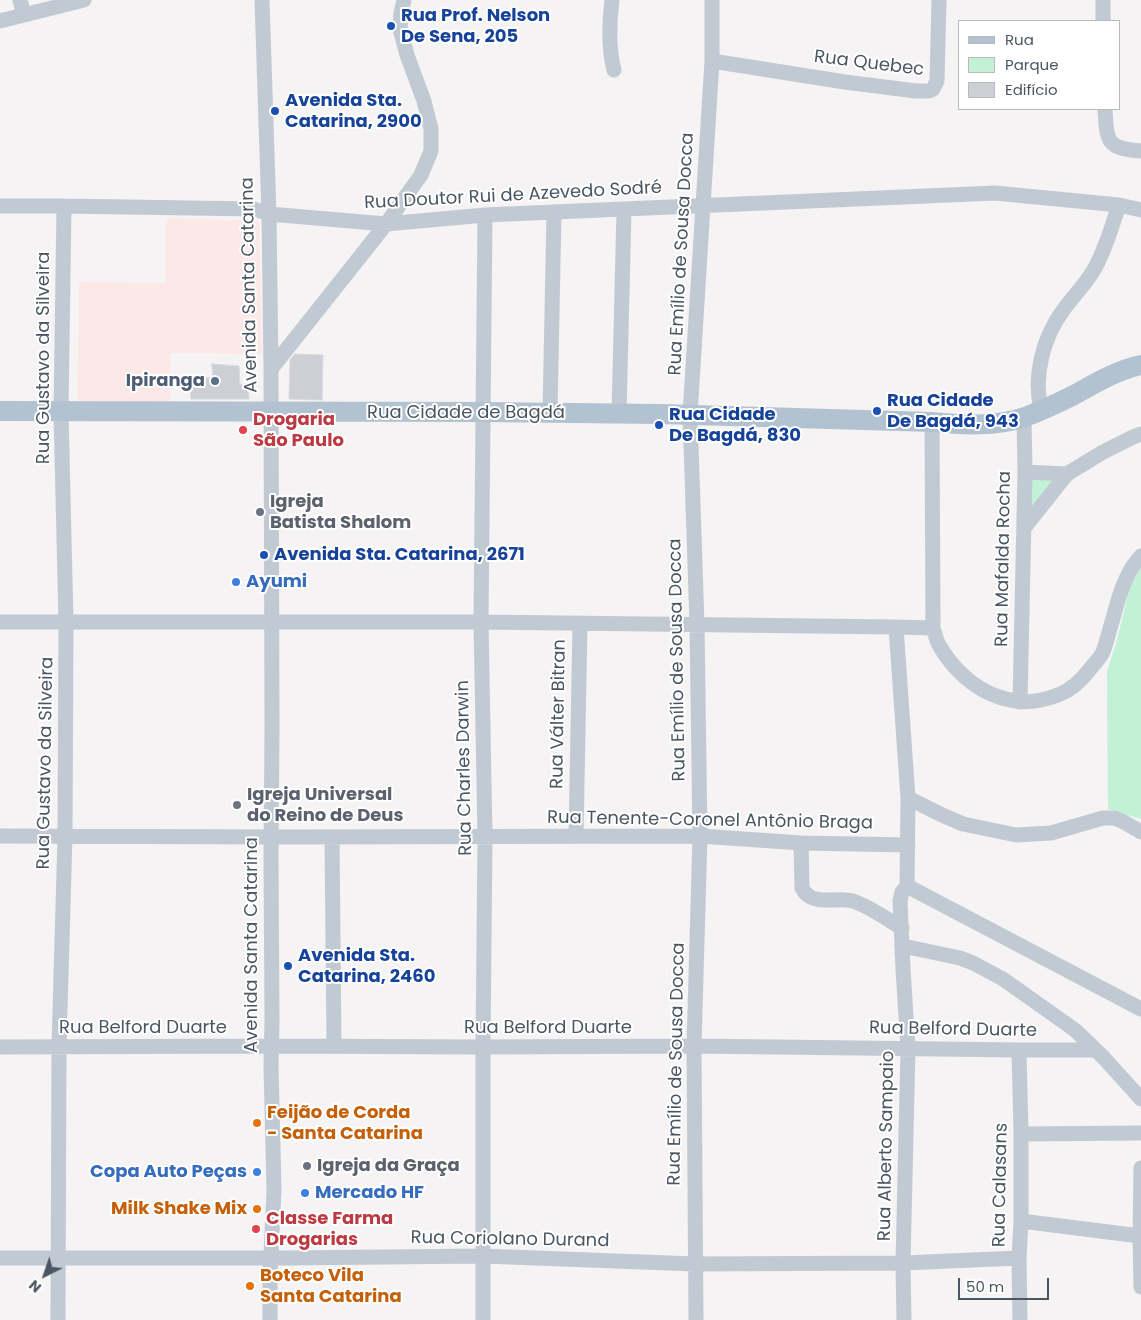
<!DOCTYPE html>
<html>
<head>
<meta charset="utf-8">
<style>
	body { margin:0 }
	#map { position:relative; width:1141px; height:1320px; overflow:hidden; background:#f5f3f3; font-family:Poppins,sans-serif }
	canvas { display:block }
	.legend { position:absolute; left:958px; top:20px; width:162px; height:90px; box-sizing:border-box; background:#fff; border:1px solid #b7bbc0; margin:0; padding:6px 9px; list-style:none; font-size:15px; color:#4a5661 }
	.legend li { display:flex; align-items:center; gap:10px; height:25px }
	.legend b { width:25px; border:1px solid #b7bbc0 }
	.north { position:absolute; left:20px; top:1250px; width:50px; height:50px; -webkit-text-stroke:4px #fff; paint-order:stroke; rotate:221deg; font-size:14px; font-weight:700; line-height:20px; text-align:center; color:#4a5661 }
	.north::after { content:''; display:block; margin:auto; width:18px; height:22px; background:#4a5661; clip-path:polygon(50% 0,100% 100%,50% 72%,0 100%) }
	.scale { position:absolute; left:958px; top:1278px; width:91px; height:22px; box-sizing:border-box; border:2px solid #4a5661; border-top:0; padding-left:6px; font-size:15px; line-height:18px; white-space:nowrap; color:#4a5661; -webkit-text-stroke:4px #fff; paint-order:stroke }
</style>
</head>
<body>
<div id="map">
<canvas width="1141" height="1320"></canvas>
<ul class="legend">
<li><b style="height:6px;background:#b3c2d1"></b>Rua</li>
<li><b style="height:14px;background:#c3f1d5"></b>Parque</li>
<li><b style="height:14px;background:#cdcfd5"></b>Edifício</li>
</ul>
<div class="north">N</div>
<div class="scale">50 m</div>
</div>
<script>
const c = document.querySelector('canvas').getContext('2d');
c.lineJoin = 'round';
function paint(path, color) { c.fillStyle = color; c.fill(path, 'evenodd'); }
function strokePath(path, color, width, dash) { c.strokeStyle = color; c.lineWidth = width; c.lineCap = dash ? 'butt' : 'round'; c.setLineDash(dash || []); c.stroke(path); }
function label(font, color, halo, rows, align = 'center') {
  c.font = font + ' Poppins,sans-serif'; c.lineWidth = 4; c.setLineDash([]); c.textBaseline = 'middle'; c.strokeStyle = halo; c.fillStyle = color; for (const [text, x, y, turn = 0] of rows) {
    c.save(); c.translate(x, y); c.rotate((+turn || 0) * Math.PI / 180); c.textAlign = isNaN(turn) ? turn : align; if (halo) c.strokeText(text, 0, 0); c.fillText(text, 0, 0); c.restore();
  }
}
const medical = new Path2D(`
	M166,218L259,221L262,354L170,353V403L78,402L79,282L166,283Z`);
const green = new Path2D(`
	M1061,475L1027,517V477Z
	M1141,568V819L1108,809L1107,672L1117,640L1130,586Z`);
const building = new Path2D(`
	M295,354L323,355L322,400L289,399L290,360Z
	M212,364L239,366L240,384L248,385L249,399H191L189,377L213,378Z`);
const minor = new Path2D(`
	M20,0L24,15
	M262,0L269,214L271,369L272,727L271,856L272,1021L271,1065L274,1190L270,1274V1320
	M612,0C609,24 608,47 614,70
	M0,21L84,0
	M1103,21V0
	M712,61L845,82L916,91H929L933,89L937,81L939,0
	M1105,109C1107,142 1106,148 1141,151
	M0,206H64L254,209L269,214L386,224L485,215L995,193L1119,205L1141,210
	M271,369L386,224L421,175L431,151V129L424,101L407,55L400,29L401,13L404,0
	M1041,410C1033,376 1043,337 1064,309C1074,295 1088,282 1096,266C1106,247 1112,226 1119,205
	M550,413L554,213
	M619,414L624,210
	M1025,472L1067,474
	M1024,528L1067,474L1103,452L1133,437L1141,434
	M0,622H481L896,627
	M933,628C935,633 936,640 939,645C952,668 974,689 999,697C1021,704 1036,703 1058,695C1071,690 1082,680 1090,669C1094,664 1099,659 1102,654C1105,648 1107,639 1109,632C1117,606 1122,576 1141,556
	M1020,702L1025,472L1024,417
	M908,798L942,815L963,824L1016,835L1051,833L1103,818H1114L1122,821L1141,832
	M0,836L287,837L700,836L801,843L908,845
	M576,836L580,624
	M332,837L334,1046
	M801,843L802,888C812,908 837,896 853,901C870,907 887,919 902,928
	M907,886L908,798L896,627L933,628L932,422
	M907,886L1141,1009
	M903,946L960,958L973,963L1003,979L1075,1030L1103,1057L1141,1099
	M0,1047L271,1046L483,1047L694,1046L1019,1050H1096
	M1019,1050L1021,1134V1221L1019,1258L1020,1320
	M1021,1134L1141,1133
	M1141,1168L1140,1236L1141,1287
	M1021,1221L1140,1236
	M0,1258H286L483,1256L695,1264L903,1263L1019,1258
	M58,1320L59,1046L65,836L66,622L61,412L64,206
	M483,1320V1047L485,836L481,622L485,215
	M696,1320L694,1046L700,836L697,624L690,415L712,61V0
	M904,1320L903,1263L908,1048L903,969L900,901L902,892L907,886`);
const major = new Path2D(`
	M0,411L483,412L660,414L932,422C962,425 996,427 1025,417C1041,411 1058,403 1074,395C1096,383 1117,370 1141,365`);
const markers = [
	[391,26,5,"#1a4fb4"],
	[275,111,5,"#1a4fb4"],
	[215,381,5,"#5c6f8a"],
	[877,411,5,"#1a4fb4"],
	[659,425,5,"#1a4fb4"],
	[243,430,5,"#e0444e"],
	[260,512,5,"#6b7280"],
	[264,555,5,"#1a4fb4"],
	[236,582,5,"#3f7fe0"],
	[237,805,5,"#6b7280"],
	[288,966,5,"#1a4fb4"],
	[257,1123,5,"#e8710a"],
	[307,1166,5,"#6b7280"],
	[257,1172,5,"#3f7fe0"],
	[305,1193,5,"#3f7fe0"],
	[257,1209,5,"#e8710a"],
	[256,1229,5,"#e0444e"],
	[250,1286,5,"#e8710a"]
];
const transitNames = [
	["Rua Prof. Nelson",401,16],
	["De Sena, 205",401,37],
	["Avenida Sta.",285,101],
	["Catarina, 2900",285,122],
	["Rua Cidade",887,401],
	["De Bagdá, 943",887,422],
	["Rua Cidade",669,415],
	["De Bagdá, 830",669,436],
	["Avenida Sta. Catarina, 2671",274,555],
	["Avenida Sta.",298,956],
	["Catarina, 2460",298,977]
];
const streetNames = [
	["Rua Quebec",869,64,7],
	["Rua Doutor Rui de Azevedo Sodré",513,196,-3],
	["Rua Emílio de Sousa Docca",682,254,-87],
	["Avenida Santa Catarina",250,285,-91],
	["Rua Gustavo da Silveira",44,358,-90],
	["Rua Cidade de Bagdá",466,413],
	["Rua Mafalda Rocha",1004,559,-89],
	["Rua Emílio de Sousa Docca",678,660,-91],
	["Rua Válter Bitran",559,714,-89],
	["Rua Gustavo da Silveira",46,763,-89],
	["Rua Charles Darwin",465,768,-91],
	["Rua Tenente-Coronel Antônio Braga",710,821,1],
	["Avenida Santa Catarina",252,945,-90],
	["Rua Belford Duarte",143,1028],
	["Rua Belford Duarte",548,1028],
	["Rua Belford Duarte",953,1030,1],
	["Rua Emílio de Sousa Docca",677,1064,-89],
	["Rua Alberto Sampaio",887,1146,-89],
	["Rua Calasans",1001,1185,-89],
	["Rua Coriolano Durand",510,1240,1]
];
const serviceNames = [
	["Ipiranga",205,381]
];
const healthNames = [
	["Drogaria",253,420],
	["São Paulo",253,441],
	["Classe Farma",266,1219],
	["Drogarias",266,1240]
];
const worshipNames = [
	["Igreja",270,502],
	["Batista Shalom",270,523],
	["Igreja Universal",247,795],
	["do Reino de Deus",247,816],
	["Igreja da Graça",317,1166]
];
const shopNames = [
	["Ayumi",246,582],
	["Copa Auto Peças",247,1172,"right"],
	["Mercado HF",315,1193]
];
const foodNames = [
	["Feijão de Corda",267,1113],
	["- Santa Catarina",267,1134],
	["Milk Shake Mix",247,1209,"right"],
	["Boteco Vila",260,1276],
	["Santa Catarina",260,1297]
];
paint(medical, '#fce8e6');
paint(green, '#c3f1d5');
paint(building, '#cdcfd5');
strokePath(building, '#d7d9de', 1);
strokePath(minor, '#c1cad2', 15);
strokePath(major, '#b3c2d1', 20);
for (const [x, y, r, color] of markers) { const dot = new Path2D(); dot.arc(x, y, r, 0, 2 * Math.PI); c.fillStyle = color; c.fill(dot); strokePath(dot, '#fff', 2); }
label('bold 18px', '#164399', '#fff', transitNames, 'left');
label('18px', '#4a5661', '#fff', streetNames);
label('bold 18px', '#4e5e75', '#fff', serviceNames, 'right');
label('bold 18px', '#be3a42', '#fff', healthNames, 'left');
label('bold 18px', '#5b616d', '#fff', worshipNames, 'left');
label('bold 18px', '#366cbe', '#fff', shopNames, 'left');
label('bold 18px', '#c56008', '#fff', foodNames, 'left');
</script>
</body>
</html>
